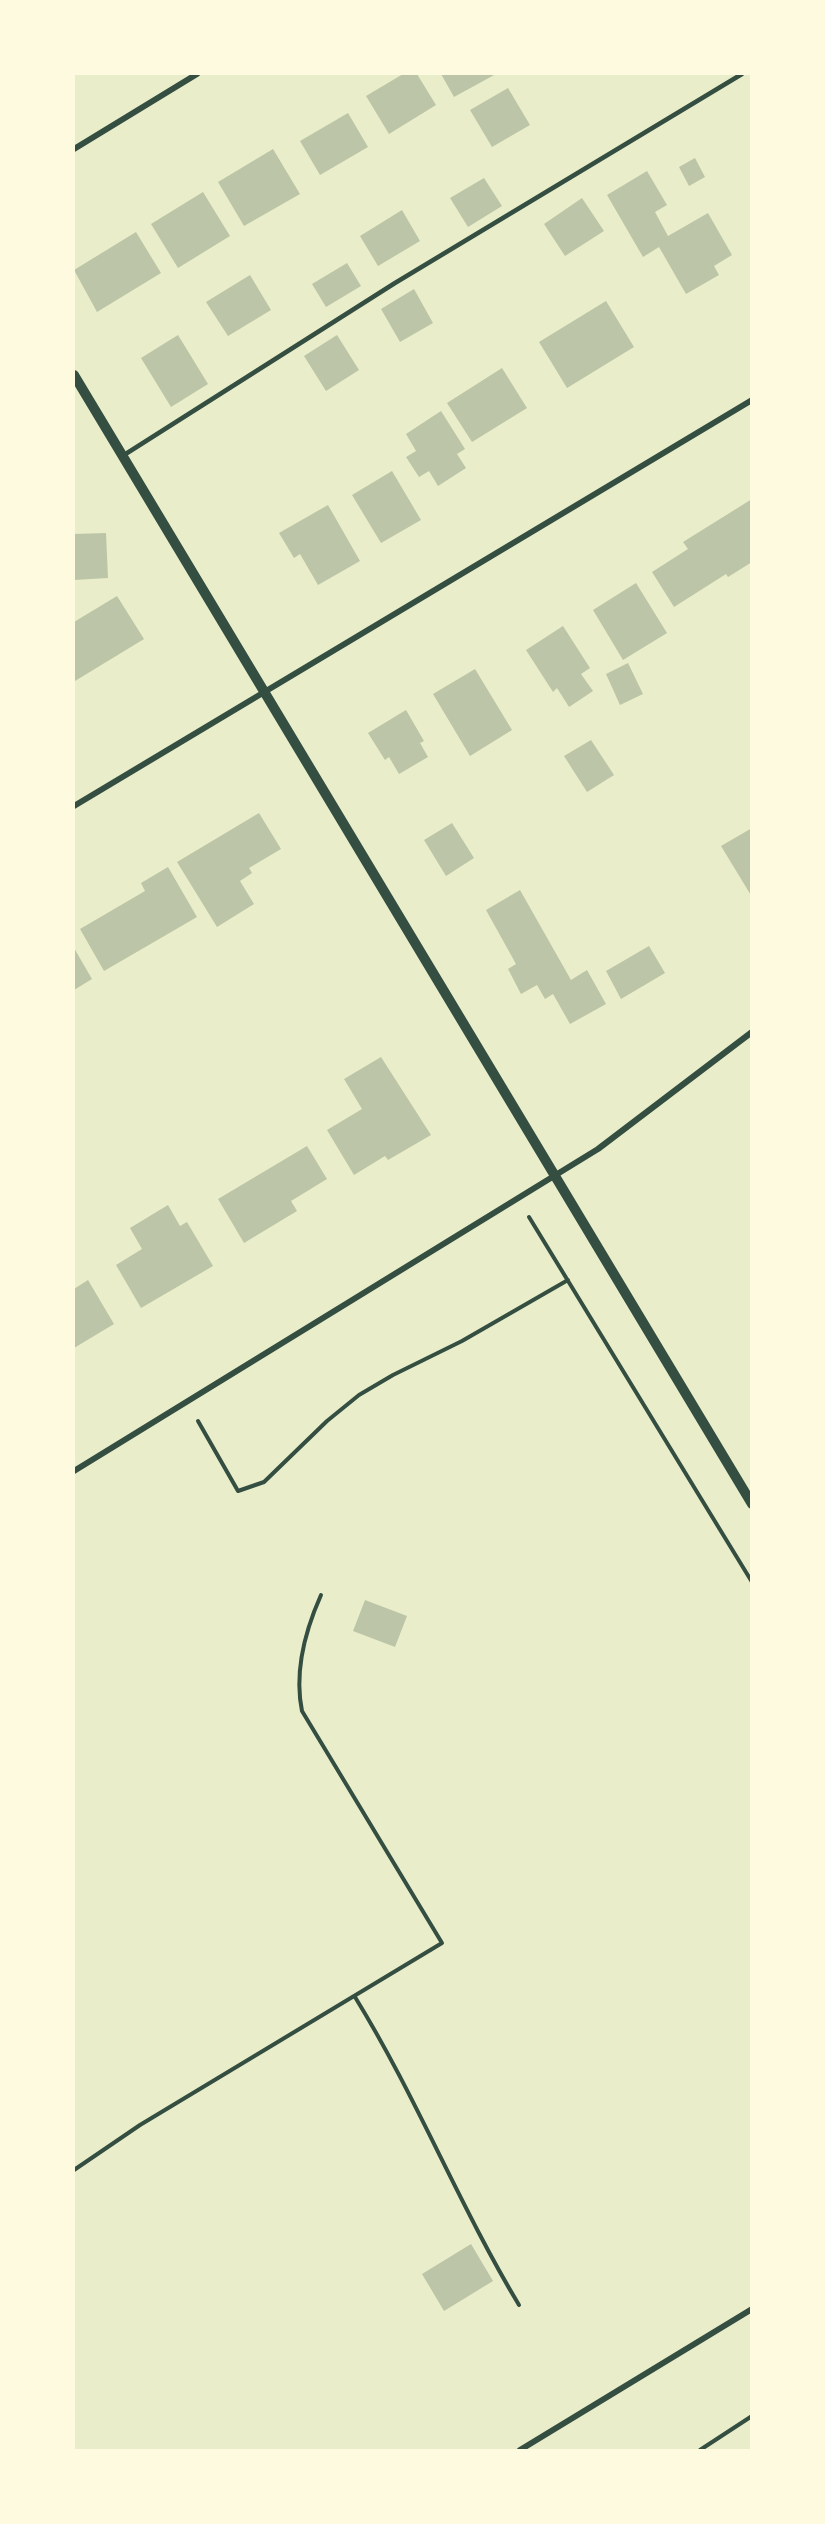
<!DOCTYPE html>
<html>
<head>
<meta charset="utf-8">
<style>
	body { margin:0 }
	#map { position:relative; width:825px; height:2524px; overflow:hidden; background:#e9edc9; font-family:Overpass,sans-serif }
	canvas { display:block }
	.frame { position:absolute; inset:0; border:75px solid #fefae0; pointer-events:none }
</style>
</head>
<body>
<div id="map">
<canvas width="825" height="2524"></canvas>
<div class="frame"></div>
</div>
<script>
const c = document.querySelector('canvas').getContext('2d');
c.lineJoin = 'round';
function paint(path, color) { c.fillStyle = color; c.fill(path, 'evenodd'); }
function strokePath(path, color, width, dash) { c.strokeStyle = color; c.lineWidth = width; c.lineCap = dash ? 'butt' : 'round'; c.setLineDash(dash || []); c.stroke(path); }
const building = new Path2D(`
	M403,74H417L436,105L389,134L366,96Z
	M441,74H496L454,97Z
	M508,88L530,125L492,147L470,110Z
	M348,113L368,147L320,175L300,141Z
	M273,149L300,194L244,226L218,182Z
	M695,158L705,177L689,186L679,167Z
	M647,171L667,205L655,212L668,236L708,213L732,255L714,266L719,275L686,294L659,247L643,257L607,195Z
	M484,178L502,206L468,227L450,198Z
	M203,192L230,236L178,268L151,224Z
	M582,198L604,231L565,256L544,224Z
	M402,210L420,241L378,266L360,236Z
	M136,232L161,273L97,312L74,270Z
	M347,263L361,286L326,307L312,284Z
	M250,275L271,310L228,336L206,302Z
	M414,289L433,323L400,342L381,309Z
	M606,301L634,347L567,388L539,342Z
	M178,335L208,384L171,407L141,358Z
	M337,335L359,370L326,391L304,356Z
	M502,368L527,408L472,442L447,403Z
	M441,411L465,449L457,454L466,468L438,486L429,471L419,477L406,457L416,451L406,434Z
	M392,471L421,520L381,543L352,495Z
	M752,499V562L728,577L726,574L674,607L652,572L688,549L683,542Z
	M328,505L360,561L318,585L300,554L294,558L279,533Z
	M106,533L108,578L74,580V534Z
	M636,583L667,633L623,660L593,610Z
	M117,596L144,639L75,681L74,622Z
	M563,626L590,668L581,674L593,691L569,707L557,688L553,692L526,650Z
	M628,663L643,694L620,705L606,674Z
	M475,669L512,730L470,756L433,694Z
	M406,710L424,741L420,743L428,757L399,774L389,757L385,760L368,733Z
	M591,740L614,775L587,792L564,756Z
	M259,813L281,849L249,868L252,873L240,881L254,904L217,927L177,862Z
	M452,823L474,858L446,876L424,840Z
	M752,828V897L721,846Z
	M168,867L197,917L104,971L80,929L145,891L141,883Z
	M520,890L571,980L587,970L606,1004L570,1024L553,994L545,999L537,985L521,994L508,969L516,964L486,910Z
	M649,946L665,973L621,999L606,971Z
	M74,948L92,979L74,990Z
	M381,1057L431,1135L388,1160L385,1156L354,1175L327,1130L362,1109L344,1079Z
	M307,1146L327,1179L291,1201L297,1211L244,1243L218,1199Z
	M168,1205L180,1226L187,1222L213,1266L141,1308L116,1265L142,1249L130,1228Z
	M88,1280L114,1324L74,1348V1289Z
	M365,1600L407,1616L395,1647L353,1631Z
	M471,2244L493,2281L444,2311L422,2274Z`);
const path = new Path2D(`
	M529,1217L752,1582
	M198,1421L238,1491L264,1482L327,1421L359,1395L393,1375L462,1341L568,1280
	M355,1997C416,2096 459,2205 519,2305
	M74,2170L140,2125L442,1943L302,1711C294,1672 305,1631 321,1595
	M700,2450L752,2416`);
const service = new Path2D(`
	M124,455L395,283L742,74`);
const minor = new Path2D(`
	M74,149L197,74
	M74,806L752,400
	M74,1471L598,1149L752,1032
	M520,2450L752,2309`);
const tertiary = new Path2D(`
	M74,375L752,1504`);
paint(building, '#bcc5a7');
strokePath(path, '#344e41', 4);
strokePath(service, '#344e41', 4.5);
strokePath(minor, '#344e41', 6);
strokePath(tertiary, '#344e41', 10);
</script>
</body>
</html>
